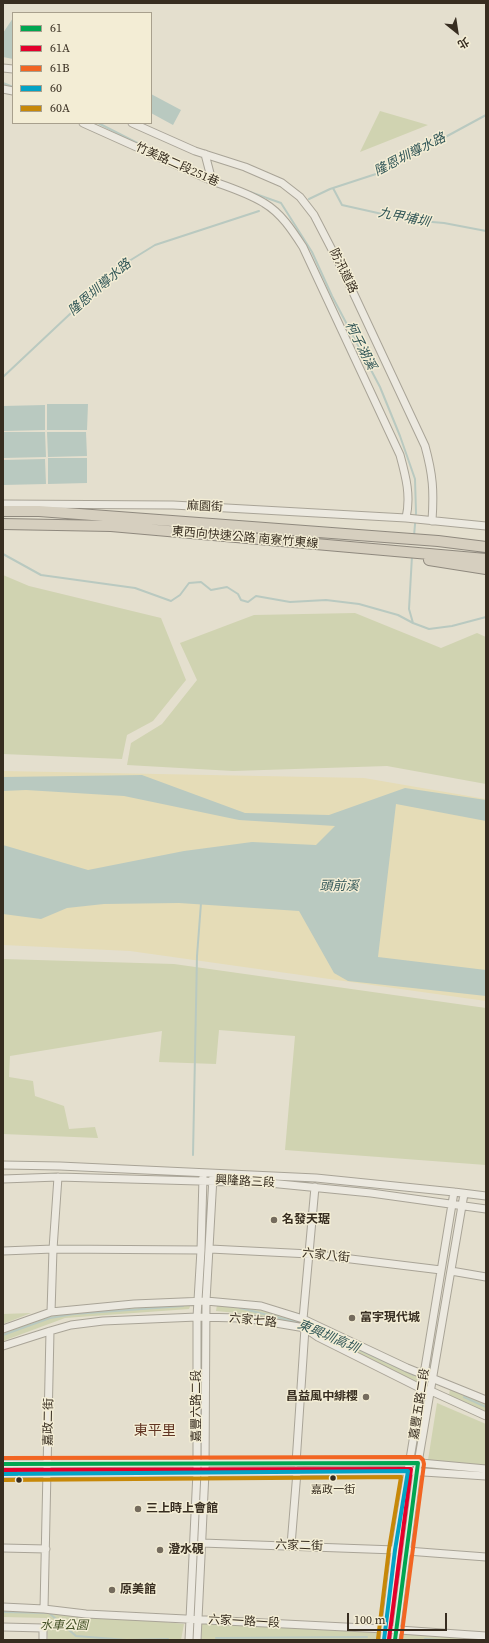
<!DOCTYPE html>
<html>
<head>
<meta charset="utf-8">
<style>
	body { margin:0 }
	#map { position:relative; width:489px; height:1643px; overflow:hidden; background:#e4dfce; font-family:"Source Serif 4","Noto Sans TC",serif }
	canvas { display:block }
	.frame { position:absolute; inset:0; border:4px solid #372d20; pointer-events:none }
	.legend { position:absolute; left:12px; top:12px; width:140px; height:112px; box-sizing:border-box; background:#f3edd5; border:1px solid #a8a08d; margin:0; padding:5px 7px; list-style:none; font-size:12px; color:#372d20 }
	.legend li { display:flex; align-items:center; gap:8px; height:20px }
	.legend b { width:20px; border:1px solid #a8a08d }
	.north { position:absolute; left:437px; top:12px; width:40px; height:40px; -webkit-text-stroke:3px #f3edd5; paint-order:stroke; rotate:150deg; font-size:11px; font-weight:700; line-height:16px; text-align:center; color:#372d20 }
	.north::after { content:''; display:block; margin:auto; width:14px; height:18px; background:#372d20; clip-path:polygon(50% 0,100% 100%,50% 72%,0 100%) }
	.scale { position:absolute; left:347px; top:1613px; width:100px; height:18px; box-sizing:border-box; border:2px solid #372d20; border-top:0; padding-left:5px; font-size:12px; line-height:14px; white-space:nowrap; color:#372d20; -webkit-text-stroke:3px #f3edd5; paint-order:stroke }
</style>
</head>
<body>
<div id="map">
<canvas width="489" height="1643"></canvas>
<div class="frame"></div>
<ul class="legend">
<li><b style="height:5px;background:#00a651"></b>61</li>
<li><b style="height:5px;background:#e4002b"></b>61A</li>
<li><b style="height:5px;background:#f26522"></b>61B</li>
<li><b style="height:5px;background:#03a3c5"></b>60</li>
<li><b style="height:5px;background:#c78808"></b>60A</li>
</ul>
<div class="north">北</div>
<div class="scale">100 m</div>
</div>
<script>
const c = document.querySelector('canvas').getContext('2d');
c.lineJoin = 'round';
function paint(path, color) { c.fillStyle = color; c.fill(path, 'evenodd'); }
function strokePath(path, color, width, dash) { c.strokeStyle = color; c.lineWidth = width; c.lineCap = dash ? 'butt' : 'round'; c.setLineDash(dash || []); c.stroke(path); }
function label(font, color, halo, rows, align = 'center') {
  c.font = font + ' "Source Serif 4","Noto Sans TC",serif'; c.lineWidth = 3; c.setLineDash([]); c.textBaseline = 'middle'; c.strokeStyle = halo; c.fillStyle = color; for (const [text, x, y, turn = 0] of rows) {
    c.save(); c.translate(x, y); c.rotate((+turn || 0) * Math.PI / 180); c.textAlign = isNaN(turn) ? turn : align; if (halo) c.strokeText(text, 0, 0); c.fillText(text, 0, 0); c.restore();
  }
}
const green = new Path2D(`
	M380,111L428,125L360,152Z
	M3,575L29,586L161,618L186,680L153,721L127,735L122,759L3,754Z
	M355,613L441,648L477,633L486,637V784L387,766L233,771L127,765L131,743L162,724L197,680L180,643L254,615Z
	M3,959L174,964L486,1008V1165L285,1150L295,1036L219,1030L216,1064L159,1062L162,1031L10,1056L9,1077L33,1081L35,1096L64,1106L69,1129L95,1127L98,1138L3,1134Z
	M191,1304L189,1309L65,1318L3,1341V1333L47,1317L59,1314Z
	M217,1305L261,1308L303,1321L419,1375V1383L302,1327L257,1315L216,1311Z
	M31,1313L3,1324V1314Z
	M450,1388L486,1403V1412L449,1396Z
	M437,1403L486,1424V1466L428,1460Z
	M3,1609H46L184,1624L181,1640H48L46,1618L3,1617Z
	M202,1623L380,1633L379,1640H201Z
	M399,1633L486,1640H398Z`);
const sand = new Path2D(`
	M3,771L364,778L486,799V1001L130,951L3,945Z`);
const water = new Path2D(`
	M13,18V59L3,57V33Z
	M151,94L181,110L173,125L151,113Z
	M47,404H88L87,430H47Z
	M45,405V430L3,431V406Z
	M3,432H45L46,457L3,458Z
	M47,432H86L87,456L48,457Z
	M48,458H87V483L48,484Z
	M45,459L46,484L3,485V460Z
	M142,775L245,813L329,815L405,788L486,800V821L396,804L378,957L486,970V996L348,981L334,973L299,911L179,903L104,904L67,908L41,919L3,914V845L88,870L184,851L252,842L316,845L335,826L239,820L124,796L26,790L3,791V777Z`);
const stream = new Path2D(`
	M3,83L13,87
	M98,123L157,153
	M333,188L342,205L409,220L444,223L486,231
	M250,192L281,203L312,252L332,296L380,387L400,436L415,479L416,513L414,536
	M309,199L330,189L379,173L486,115
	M3,377L121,266L155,245L259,211
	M3,554L41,575L135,588L171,601L180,595L189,583L201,582L211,590L227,587L238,594L241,600L248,602L256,596L290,602L326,600L359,604L398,615L413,623
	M412,556L409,609L413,623L429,629L452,626L486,617
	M193,1155L197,956L201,903
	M240,1308L304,1324L414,1375
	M3,1335L50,1318L74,1314L183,1306
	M464,1397L486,1407
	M3,1612L49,1613L76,1636L127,1640L168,1639
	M216,1638L367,1637
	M425,1639L440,1640`);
const minor = new Path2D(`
	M3,68L13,69
	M3,89L13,91
	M83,123L212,181C229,187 248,193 264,203C281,213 292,230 303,247L400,455C406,477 411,496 406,518
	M132,123L195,151L245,167L282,183L300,197L314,215L344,273L425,446C433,475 434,491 432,521
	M205,154L212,181
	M3,504L173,505L406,518L486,526
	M3,1165L60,1166L316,1178L454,1192L486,1196
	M3,1179L58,1177L269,1183L371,1193L486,1209
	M210,1249L310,1254L441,1270
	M3,1251L53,1249L201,1250
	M451,1271L486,1277
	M51,1312L53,1249L58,1177
	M303,1319L315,1187
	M3,1329L51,1312L134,1304L206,1301L261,1306L303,1319L407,1368L486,1400
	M3,1346L50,1331L71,1325L103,1321L197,1317L239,1318L258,1320L305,1328L318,1337L422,1389L431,1391L486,1416
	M296,1463L305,1328
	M3,1464L410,1462L486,1469
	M3,1474L408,1471L486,1476
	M202,1543L395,1550
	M291,1545L297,1472
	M3,1548L46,1549
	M407,1551L486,1557
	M3,1607L44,1609L86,1614L385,1629L486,1636
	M44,1609L50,1331
	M3,1627L43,1628V1640
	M189,1640L197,1472V1317L201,1250L203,1177
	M197,1640L205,1472L206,1301L213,1177
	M384,1640L395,1550L454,1192
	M395,1640L418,1463L464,1194`);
const highway = new Path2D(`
	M3,511H39L438,541L486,547
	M3,524L111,526L486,559
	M429,560L486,569`);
const bus1 = new Path2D(`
	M3,1464L418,1463L395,1640`);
const bus2 = new Path2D(`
	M3,1470L411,1469L389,1639`);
const bus3 = new Path2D(`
	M3,1458L420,1457L423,1460L424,1464L401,1640`);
const bus4 = new Path2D(`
	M3,1474L408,1471L395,1550L384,1640`);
const bus5 = new Path2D(`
	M3,1480L401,1477L389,1549L378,1639`);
const markers = [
	[274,1220,4,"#746b5d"],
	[352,1318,4,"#746b5d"],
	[366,1397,4,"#746b5d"],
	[333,1478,3.5,"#372d20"],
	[19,1480,3.5,"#372d20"],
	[138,1509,4,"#746b5d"],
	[160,1550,4,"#746b5d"],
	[112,1590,4,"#746b5d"]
];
const busNames = [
	["嘉政一街",333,1490]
];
const streetNames = [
	["竹美路二段251巷",177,165,24],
	["防汛道路",343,271,64],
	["麻園街",205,507,3],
	["東西向快速公路 南寮竹東線",245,538,5],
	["興隆路三段",245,1182,3],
	["六家八街",326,1256,6],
	["六家七路",253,1321,6],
	["嘉豐五路二段",420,1404,-81],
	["嘉豐六路二段",197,1406,-90],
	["嘉政二街",49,1422,-89],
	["六家二街",299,1546,2],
	["六家一路一段",244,1622,3]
];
const poiNames = [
	["名發天琚",282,1220],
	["富宇現代城",360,1318],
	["昌益風中緋櫻",358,1397,"right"],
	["三上時上會館",146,1509],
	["澄水硯",168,1550],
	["原美館",120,1590]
];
const parkNames = [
	["水車公園",64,1626]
];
const waterNames = [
	["隆恩圳導水路",410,155,-27],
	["九甲埔圳",404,218,11],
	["隆恩圳導水路",100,288,-41],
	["柯子湖溪",360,346,63],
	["頭前溪",339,887],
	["東興圳高圳",328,1337,23]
];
const quarterNames = [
	["東平里",155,1431]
];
paint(green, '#d0d3b1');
paint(sand, '#e5dcb7');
paint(water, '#b9c9c0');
strokePath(stream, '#b9c9c0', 2);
strokePath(minor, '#a9a497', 9);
strokePath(highway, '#8f897e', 12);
strokePath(minor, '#ece9e0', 7);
strokePath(highway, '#d6cfbf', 10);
strokePath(bus1, '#00a651', 4);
strokePath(bus2, '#e4002b', 4);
strokePath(bus3, '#f26522', 4);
strokePath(bus4, '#03a3c5', 4);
strokePath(bus5, '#c78808', 4);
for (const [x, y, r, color] of markers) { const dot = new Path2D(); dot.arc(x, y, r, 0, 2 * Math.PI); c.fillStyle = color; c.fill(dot); strokePath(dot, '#f3edd5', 1.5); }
label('11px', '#372d20', '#f3edd5', busNames);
label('12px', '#372d20', '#f3edd5', streetNames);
label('bold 12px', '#372d20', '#f3edd5', poiNames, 'left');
label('italic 12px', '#445227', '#f3edd5', parkNames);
label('italic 13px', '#305556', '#f3edd5', waterNames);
label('14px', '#613422', '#f3edd5', quarterNames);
</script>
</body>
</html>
